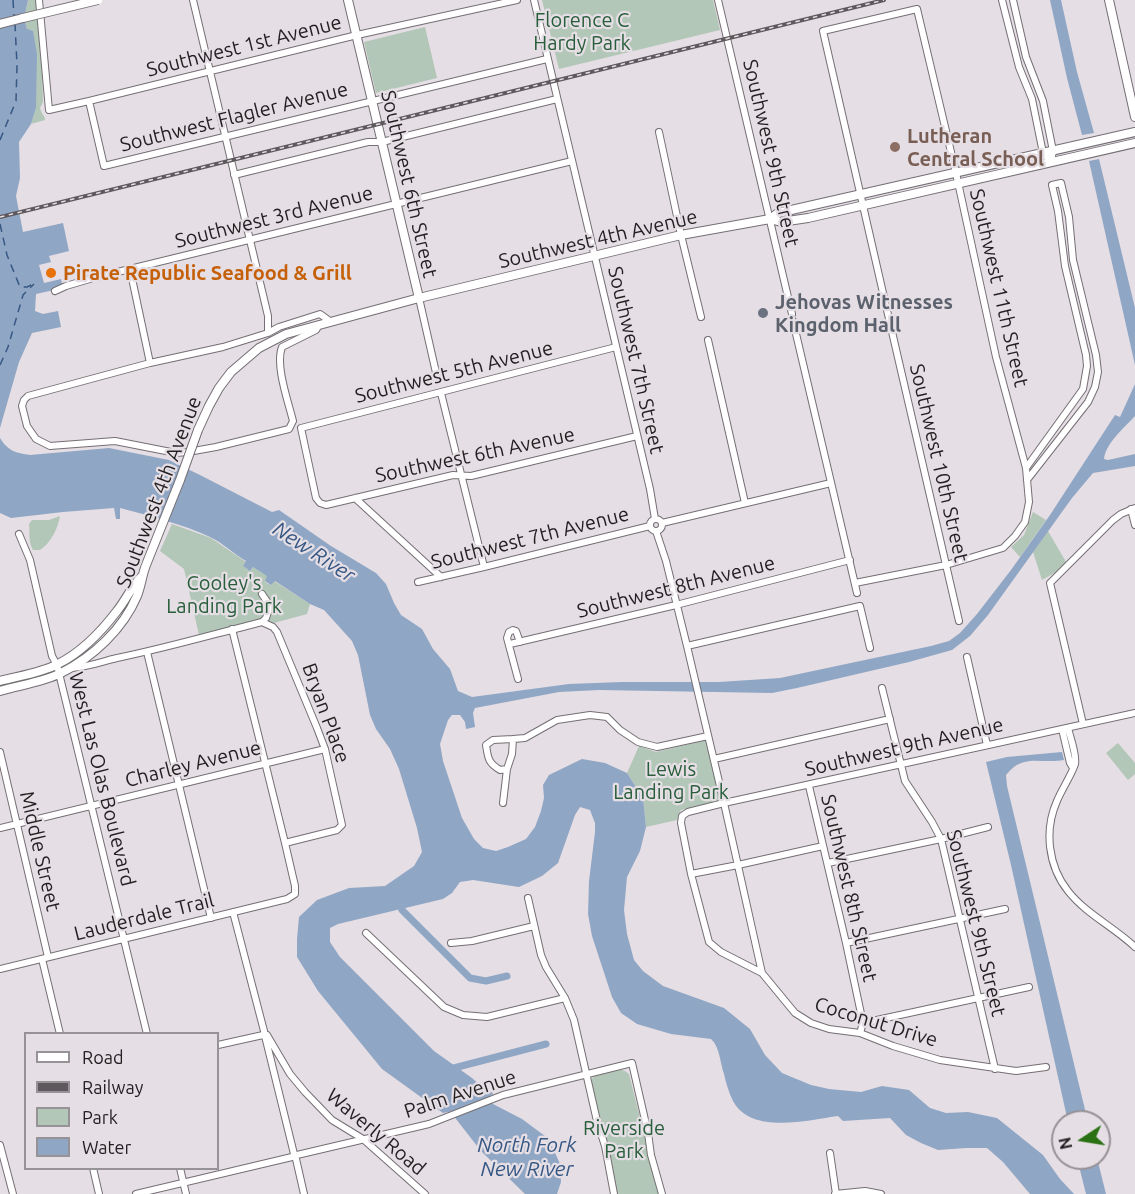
<!DOCTYPE html>
<html>
<head>
<meta charset="utf-8">
<style>
	body { margin:0 }
	#map { position:relative; width:1135px; height:1194px; overflow:hidden; background:#e5dee4; font-family:Ubuntu,sans-serif }
	canvas { display:block }
	.legend { position:absolute; left:24px; top:1032px; width:195px; height:138px; box-sizing:border-box; background:#e5dee4; border:2px solid #979296; margin:0; padding:8px 10px; list-style:none; font-size:18px; color:#221f21 }
	.legend li { display:flex; align-items:center; gap:12px; height:30px }
	.legend b { width:30px; border:2px solid #979296 }
	.north { position:absolute; left:1051px; top:1110px; width:60px; height:60px; box-sizing:border-box; background:#e5dee4; border:2px solid #979296; border-radius:50%; rotate:258deg; font-size:16px; font-weight:700; line-height:24px; text-align:center; color:#221f21 }
	.north::after { content:''; display:block; margin:auto; width:21px; height:27px; background:#297112; clip-path:polygon(50% 0,100% 100%,50% 72%,0 100%) }
</style>
</head>
<body>
<div id="map">
<canvas width="1135" height="1194"></canvas>
<ul class="legend">
<li><b style="height:8px;background:#fff"></b>Road</li>
<li><b style="height:8px;background:#5d595c"></b>Railway</li>
<li><b style="height:16px;background:#b2c7b7"></b>Park</li>
<li><b style="height:16px;background:#90a6c5"></b>Water</li>
</ul>
<div class="north">N</div>
</div>
<script>
const c = document.querySelector('canvas').getContext('2d');
c.lineJoin = 'round';
function paint(path, color) { c.fillStyle = color; c.fill(path, 'evenodd'); }
function strokePath(path, color, width, dash) { c.strokeStyle = color; c.lineWidth = width; c.lineCap = dash ? 'butt' : 'round'; c.setLineDash(dash || []); c.stroke(path); }
function label(font, color, halo, rows, align = 'center') {
  c.font = font + ' Ubuntu,sans-serif'; c.lineWidth = 4.5; c.setLineDash([]); c.textBaseline = 'middle'; c.strokeStyle = halo; c.fillStyle = color; for (const [text, x, y, turn = 0] of rows) {
    c.save(); c.translate(x, y); c.rotate((+turn || 0) * Math.PI / 180); c.textAlign = isNaN(turn) ? turn : align; if (halo) c.strokeText(text, 0, 0); c.fillText(text, 0, 0); c.restore();
  }
}
const green = new Path2D(`
	M28,0H37L36,6L42,62L43,102L40,108C41,113 45,116 45,120L31,124L36,108L27,29L24,19Z
	M542,0H713L720,30L559,69Z
	M425,27L437,78L376,93L364,42Z
	M1033,512L1046,520L1020,557L1011,547L1024,535Z
	M60,516C58,528 51,543 40,550H33C28,541 30,533 29,524L32,520H49Z
	M172,524L211,538L246,562L243,566L250,571L253,567L268,576L265,582L271,585L274,581L310,604L307,614L274,623L265,619L199,635L184,569L160,551Z
	M1048,531L1066,562L1056,572L1042,580L1033,552Z
	M706,740L721,801L681,810L677,820L646,827L643,798L627,773L639,746L656,752Z
	M1118,743L1135,763V774L1128,780L1106,753Z
	M616,1068L625,1071L629,1074L659,1194H617L590,1085C592,1072 604,1071 616,1068Z`);
const water = new Path2D(`
	M0,0H28L24,19L27,29L33,31L37,54L36,108L31,124L19,142L20,178L16,196L23,232L63,223L69,251L49,256L51,262L39,265L44,283L61,279L63,288L36,294L35,311L43,314L58,311L61,327L32,333L19,362L0,428Z
	M1050,0H1061L1077,72L1094,133L1082,135L1067,78Z
	M1099,159L1135,308V365L1089,161Z
	M1135,384V416C1124,428 1106,443 1104,459L1108,460L1135,454V466L1093,473L1072,498L988,615L970,636L952,650L909,662L797,688L772,693L599,690L559,692L475,708L473,713L475,727L466,729L465,722L460,715H452L448,720L440,744L443,761L462,818L474,839L483,848L496,851L508,847L526,839L535,827L541,811L544,798L543,785L549,775L582,759L605,763L627,773L643,798L646,827L640,851L627,877L624,910L627,934L634,960L643,971L663,986L724,1008L750,1029L765,1055L782,1073L811,1085L829,1089L861,1092L882,1086L909,1090L930,1108L946,1113L968,1112L997,1118L1043,1155L1060,1179L1074,1194H1030L1003,1162L987,1148H966L938,1150L921,1143L906,1135L890,1118L843,1121L838,1116C808,1120 751,1135 733,1101C729,1093 726,1083 724,1074C720,1063 720,1047 711,1039L671,1034L637,1024L621,1013L612,997L592,936L588,914L589,881L595,832V823L590,810L580,807L575,815L558,863L542,876L519,887L473,880L460,882L452,893L443,899L338,924L330,928V942L340,957L434,1051L472,1078L489,1093L492,1092L493,1094L490,1096L493,1104L522,1119L549,1139L560,1164L561,1182L557,1194H525L481,1151L456,1119L453,1111L443,1113L382,1069L318,991L297,957V939L299,917L317,900L349,888L385,886L414,866L422,852L417,828L399,769L390,749L376,729L370,715L358,655L352,641L324,610L310,604L275,581L271,585L265,581L267,576L253,567L250,571L243,566L246,561C234,554 223,543 210,537C182,524 150,516 120,508V519H116L114,508L63,512L11,518L0,513V438C8,451 16,453 30,455L109,448L169,460L200,475L272,512L279,510L331,546L376,573L386,584L394,603L401,615L422,629L433,649L450,669L458,691L472,697L569,684L622,682H719L780,678L931,646L949,641L960,633L977,614L1011,570L1050,515L1115,415L1120,417Z
	M1062,752L1064,760C1040,764 1023,753 1006,775L1007,786L1088,1122H1068L1011,865L986,762L1007,757Z
	M1077,1158H1097L1106,1194H1086Z`);
const canal = new Path2D(`
	M402,910L470,978L486,981L507,976
	M450,1069L546,1044`);
const ferry = new Path2D(`
	M13,0L14,16
	M0,140L16,101L17,65L15,24
	M0,224L7,255L20,287H27L33,284
	M0,365L8,347L23,295L34,284`);
const minor = new Path2D(`
	M39,0L49,110L89,101L357,35L517,0
	M193,0L268,316V333
	M534,0L650,489L655,519
	M718,0L792,314
	M1002,0L1019,67L1032,99L1043,153L1051,162
	M1013,0L1026,57L1043,101L1053,151L1051,162
	M89,101L104,166L547,59
	M659,132L681,235L701,317
	M234,175L368,142H382L557,99
	M130,269L150,363
	M55,291L66,286L93,278L572,161
	M419,298L437,377
	M793,321L857,593
	M319,325L316,330L282,347C275,365 288,401 293,421L289,429L216,447L188,452L176,453L115,441L50,446L36,439L27,426L22,406L24,400L28,396L150,363L223,347L268,333L279,327L320,314L331,322
	M708,340L745,503
	M616,347L301,428L316,498L320,503L326,505L453,475L471,476L637,436
	M441,393L484,567
	M1026,468L1083,389L1087,366L1086,355L1065,266L1058,211L1052,185L1061,183L1069,217L1073,260L1096,355L1098,372L1095,387L1088,402L1027,480
	M355,498L441,577
	M1131,509L1135,525
	M650 525a6 6 0 1 1 12 0a6 6 0 1 1-12 0Z
	M662,523L831,483
	M656,531L666,561L687,646L724,803L762,973
	M19,534L30,560L52,656L57,665L147,1034
	M418,582L484,567L650,526
	M855,583L946,565L1003,548L1015,536L1025,522L1029,502L1026,468L996,357L956,173L917,9L823,31C868,228 913,424 959,621
	M262,622L273,627L277,632L317,728L325,749L342,825L337,830L285,843
	M510,644L676,605L850,560
	M687,646L860,606L870,648
	M147,652L211,918
	M967,657L987,745
	M71,668C89,667 100,662 117,658C166,648 214,634 262,622L266,618L270,606L262,594
	M518,679L507,638L509,632L513,630L516,631L520,642
	M882,688L905,781L932,822L941,839L995,1069
	M1083,724L1050,583L1113,520L1121,514L1135,508
	M1068,728C1070,737 1077,755 1075,764C1073,772 1061,791 1057,801C1044,830 1048,866 1068,891C1086,914 1114,927 1135,947
	M1062,729L1070,763L1073,768
	M513,739L525,738L557,720L590,715L607,717L620,730L638,742L657,747L708,736
	M513,739L512,754L507,769L500,770C488,763 488,758 486,745L493,740Z
	M0,752L48,957
	M714,759L890,719
	M809,786L846,943L863,1023L860,1033
	M503,803L507,769
	M0,828L325,749
	M828,863L941,839L988,827
	M691,874L738,865L823,846
	M528,898L541,955L546,967L565,998L574,1020L597,1121L605,1146L614,1194
	M233,912L264,1031
	M366,933L444,1007L463,1015L487,1017L565,998
	M451,943L472,941L534,926
	M846,943L1005,909
	M42,959L60,1034
	M0,969L287,899L295,894V886L285,843L232,629
	M863,1023L1029,987
	M267,1035L290,1074L305,1092L332,1120L363,1139L425,1194
	M265,1036L294,1154
	M218,1045L263,1035
	M1046,1067L1016,1071L940,1060L893,1046L860,1033L829,1029L811,1023L795,1013L762,973L721,952L709,942L691,874L681,823L682,816L688,812L724,803L1135,713
	M0,1145L13,1194
	M830,1153L836,1194
	M297,1155L429,1124L503,1095L632,1063L648,1133L651,1155L662,1194
	M296,1159L304,1194
	M93,1168L99,1194
	M180,1168L186,1194
	M136,1194L292,1157
	M835,1194L865,1191L881,1194`);
const tertiary = new Path2D(`
	M348,0L419,298`);
const secondary = new Path2D(`
	M1109,0L1135,117
	M0,24L23,18
	M770,219L781,222L808,218L1135,143
	M198,430L209,406L219,388L231,372L259,348L286,334L419,298L681,235L770,219L778,213L1135,132
	M0,681C19,676 41,673 58,664C82,652 101,632 117,611C126,600 131,587 141,577
	M0,691C20,685 43,682 61,673C93,657 123,629 137,596C141,586 142,575 146,565C157,537 169,508 180,480`);
const rail = new Path2D(`
	M0,217L884,0`);
const secondaryBridge = new Path2D(`
	M23,18L98,0
	M180,480L198,430`);
const markers = [
	[895,147,6,"#8d6e63"],
	[51,273,6,"#e8710a"],
	[763,313,6,"#6b7280"]
];
const parkNames = [
	["Florence C",582,20],
	["Hardy Park",582,43],
	["Cooley's",224,583],
	["Landing Park",224,606],
	["Lewis",671,769],
	["Landing Park",671,792],
	["Riverside",624,1128],
	["Park",624,1151]
];
const streetNames = [
	["Southwest 1st Avenue",244,46,-14],
	["Southwest Flagler Avenue",234,117,-14],
	["Southwest 9th Street",771,153,77],
	["Southwest 6th Street",409,184,77],
	["Southwest 3rd Avenue",274,217,-14],
	["Southwest 4th Avenue",598,239,-13],
	["Southwest 11th Street",999,288,77],
	["Southwest 7th Street",636,360,77],
	["Southwest 5th Avenue",454,372,-14],
	["Southwest 6th Avenue",475,455,-12],
	["Southwest 10th Street",939,463,77],
	["Southwest 4th Avenue",159,492,-69],
	["Southwest 7th Avenue",530,538,-14],
	["Southwest 8th Avenue",676,587,-14],
	["Bryan Place",326,713,70],
	["Southwest 9th Avenue",904,747,-13],
	["Charley Avenue",193,764,-14],
	["West Las Olas Boulevard",102,779,76],
	["Middle Street",40,851,77],
	["Southwest 8th Street",849,888,77],
	["Lauderdale Trail",144,917,-14],
	["Southwest 9th Street",976,923,76],
	["Coconut Drive",876,1022,17],
	["Palm Avenue",460,1094,-18],
	["Waverly Road",376,1132,40]
];
const educationNames = [
	["Lutheran",907,136],
	["Central School",907,159]
];
const foodNames = [
	["Pirate Republic Seafood & Grill",63,273]
];
const worshipNames = [
	["Jehovas Witnesses",775,302],
	["Kingdom Hall",775,325]
];
const waterNames = [
	["New River",314,552,33],
	["North Fork",527,1145],
	["New River",527,1169]
];
paint(green, '#b2c7b7');
paint(water, '#90a6c5');
strokePath(canal, '#90a6c5', 7);
strokePath(ferry, '#375884', 1.5, [8, 6]);
strokePath(minor, '#746f74', 8);
strokePath(tertiary, '#746f74', 10);
strokePath(secondary, '#746f74', 10);
strokePath(minor, '#fff', 6);
strokePath(tertiary, '#fff', 8);
strokePath(secondary, '#fff', 8);
strokePath(rail, '#5d595c', 4);
strokePath(rail, '#e5dee4', 1.5, [4.5]);
strokePath(secondaryBridge, '#746f74', 10, []);
strokePath(secondaryBridge, '#fff', 8);
for (const [x, y, r, color] of markers) { const dot = new Path2D(); dot.arc(x, y, r, 0, 2 * Math.PI); c.fillStyle = color; c.fill(dot); strokePath(dot, '#e5dee4', 2); }
label('20px', '#285e3b', '#e5dee4', parkNames);
label('20px', '#221f21', '#e5dee4', streetNames);
label('bold 20px', '#785e54', '#e5dee4', educationNames, 'left');
label('bold 20px', '#c56008', '#e5dee4', foodNames, 'left');
label('bold 20px', '#5b616d', '#e5dee4', worshipNames, 'left');
label('italic 21px', '#375884', '#e5dee4', waterNames);
</script>
</body>
</html>
